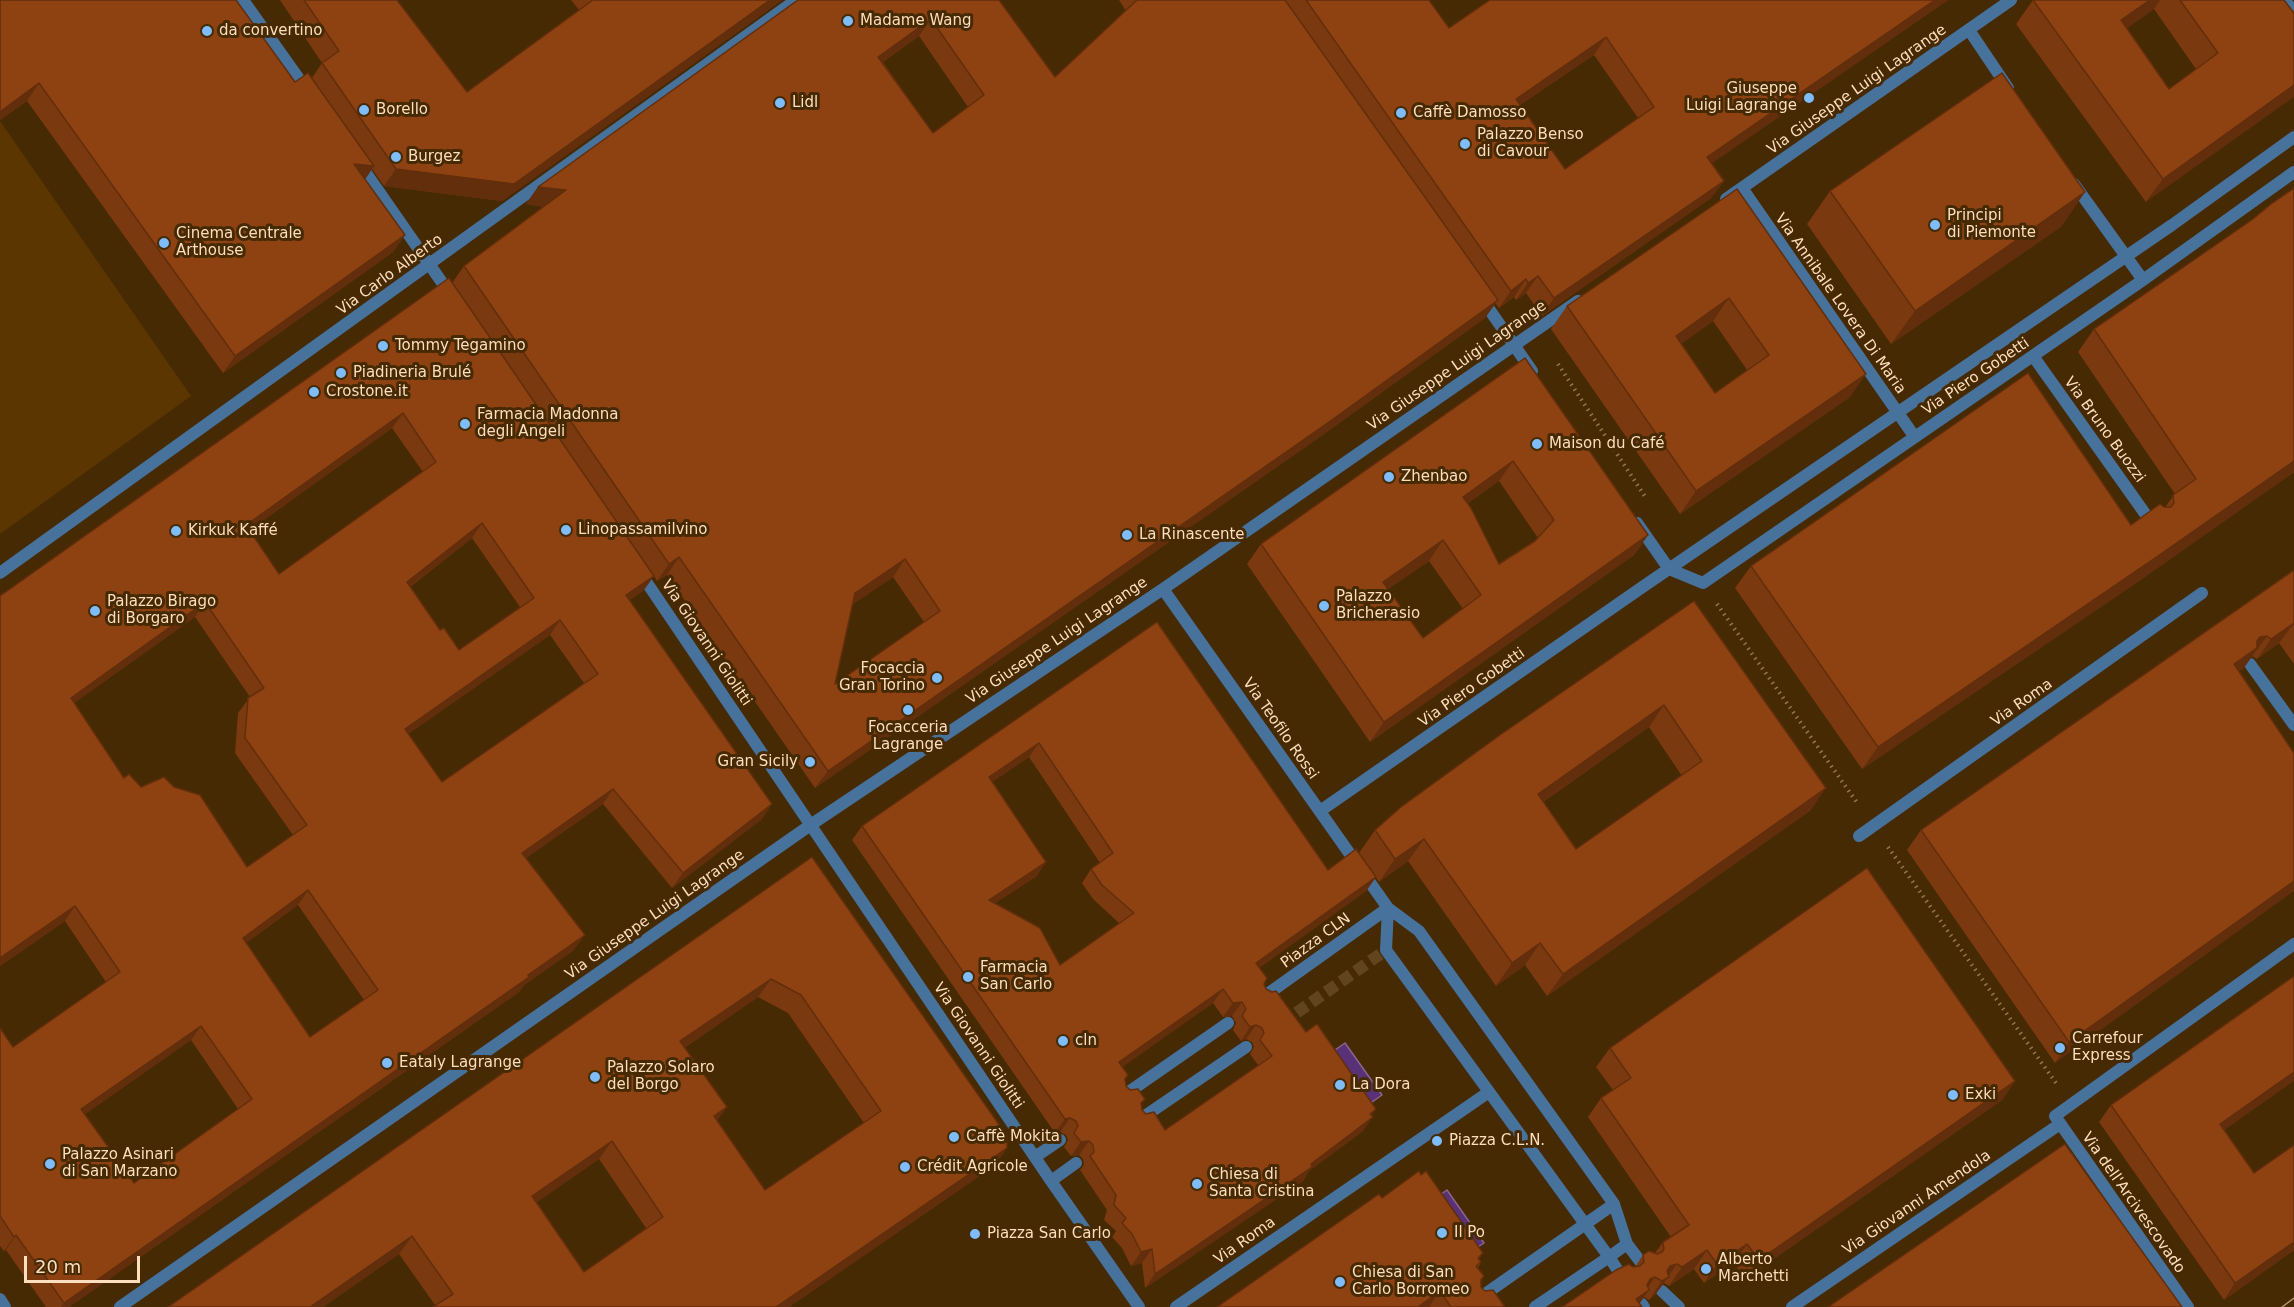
<!DOCTYPE html>
<html>
<head>
<meta charset="utf-8">
<style>
	body { margin:0 }
	#map { position:relative; width:2294px; height:1307px; overflow:hidden; background:#462a04; font-family:"DejaVu Sans",sans-serif }
	canvas { display:block }
	.scale { position:absolute; left:24px; top:1256px; width:116px; height:27px; box-sizing:border-box; border:3px solid #fddebf; border-top:0; padding-left:8px; font-size:18px; line-height:21px; white-space:nowrap; color:#fddebf; -webkit-text-stroke:4px #462a04; paint-order:stroke }
</style>
</head>
<body>
<div id="map">
<canvas width="2294" height="1307"></canvas>
<div class="scale">20 m</div>
</div>
<script>
const c = document.querySelector('canvas').getContext('2d');
c.lineJoin = 'round';
function paint(path, color) { c.fillStyle = color; c.fill(path, 'evenodd'); }
function strokePath(path, color, width, dash) { c.strokeStyle = color; c.lineWidth = width; c.lineCap = dash ? 'butt' : 'round'; c.setLineDash(dash || []); c.stroke(path); }
function label(font, color, halo, rows, align = 'center') {
  c.font = font + ' "DejaVu Sans",sans-serif'; c.lineWidth = 6; c.setLineDash([]); c.textBaseline = 'middle'; c.strokeStyle = halo; c.fillStyle = color; for (const [text, x, y, turn = 0] of rows) {
    c.save(); c.translate(x, y); c.rotate((+turn || 0) * Math.PI / 180); c.textAlign = isNaN(turn) ? turn : align; if (halo) c.strokeText(text, 0, 0); c.fillText(text, 0, 0); c.restore();
  }
}
const green = new Path2D(`
	M0,121L191,396L0,534Z`);
const water = new Path2D(`
	M1345,1043L1382,1095L1358,1112L1322,1059Z
	M1447,1190L1484,1243L1460,1259L1424,1206Z`);
const streetTunnel = new Path2D(`
	M1282,1023L1386,950`);
const path = new Path2D(`
	M1558,364L1646,498
	M1717,604L1858,804
	M1888,847L2056,1083`);
const street = new Path2D(`
	M243,0L309,93
	M2285,0L2294,13
	M1969,30L2008,88
	M359,163L450,294
	M2074,184L2143,280
	M1742,188L1914,436
	M1726,199L2011,0
	M1482,299L1532,371
	M2033,356L2151,522
	M1637,523L1669,569
	M1669,569L1703,583L2143,280L2294,172
	M639,571L1051,1181L1139,1307
	M0,573L796,0
	M1163,589L1388,908L1419,931L1614,1204L1627,1244L1643,1265
	M2250,664L2294,725
	M1320,811L1641,588L2172,225L2294,137
	M1859,836L2202,593
	M1388,908L1386,950L1609,1257L1627,1244
	M1262,998L1388,908
	M1123,1096L1228,1023
	M1139,1120L1246,1047
	M1035,1157L1060,1140
	M1051,1181L1076,1163
	M1662,1291L1679,1307
	M0,1299L5,1307
	M1478,1299L1614,1204
	M1642,1304L1644,1307
	M120,1307L812,824L1163,589L1578,301
	M1176,1307L1489,1092
	M1535,1307L1609,1257L1623,1278
	M1792,1307L2060,1124
	M2188,1307L2055,1116L2294,944`);
const tram = new Path2D(`
	M2282,1307L2294,1298`);
const wall = new Path2D(`
	M0,0L295,82L312,78L322,63L280,0H397L467,92L579,10L571,0H782L502,201L384,186L372,169L365,179L405,235L393,252L223,373L27,101L0,120Z
	M798,0H999L1055,77L1126,11L1119,0H1429L1449,28L1490,0H1948L1712,163L1724,181L1711,198L1542,316L1526,293L1516,300L1514,297L1499,308L1495,303L1485,318L1317,439L815,788L667,575L657,581L654,576L643,591L629,600L762,819L672,888L603,804L526,858L574,950L524,985L519,992L69,1307H46L6,1250L4,1251L0,1246V1028L13,1047L106,982L65,921L0,966V596L452,283L464,266L544,207L526,204L538,187ZM919,36L968,107L933,133L883,62ZM1594,55L1638,118L1565,169L1520,105ZM392,428L423,472L279,574L250,530ZM472,538L520,607L459,650L440,630L410,587ZM893,577L924,622L835,684L853,604ZM195,617L250,697L238,713L235,753L293,835L247,867L141,787L124,778L74,703ZM550,635L584,683L442,782L408,734ZM298,905L364,1000L310,1037L246,943ZM191,1040L238,1109L134,1183L85,1114Z
	M2033,0H2284L2294,13L2146,202L2016,24ZM2154,9L2196,69L2169,89L2127,28Z
	M1737,189L1850,397L1680,514L1551,329L1567,306ZM1713,321L1747,370L1715,393L1681,344Z
	M1830,191L2062,226L1891,344L1807,224Z
	M2094,329L2294,472L2139,581L1862,769L1735,588L1751,566L2131,525L2165,507L2175,494L2078,352Z
	M1525,358L1648,535L1634,555L1370,742L1247,564L1261,544ZM1499,481L1538,538L1535,541L1499,564L1468,503ZM1429,561L1463,609L1423,638L1388,589Z
	M2294,570V664L2279,643L2257,659L2252,656L2243,669L2239,671L2294,753L2055,1063L1907,850L1921,830Z
	M1694,601L1811,810L1547,996L1525,965L1496,986L1408,861L1379,882L1359,853L1375,830ZM1649,727L1682,776L1576,849L1543,802Z
	M1157,622L1328,870L1376,877L1366,891L1259,968L1266,989L1306,1032L1371,1115L1363,1131L1309,1171L1303,1181L1145,1288L1142,1263L1131,1266L1122,1248L1112,1237L1116,1231L1104,1220L1107,1210L1080,1170L1084,1165L1083,1159L1079,1155L1071,1156L1064,1147L1068,1140L1066,1135L1060,1132L1055,1133L852,840L862,826ZM1029,757L1100,863L1091,869L1082,883L1093,899L1119,923L1060,965L995,903L1037,876L992,782ZM1213,1003L1223,1017L1232,1016L1236,1023L1233,1030L1241,1041L1246,1039L1252,1042L1254,1047L1250,1054L1258,1065L1165,1130L1142,1110L1141,1104L1145,1099L1126,1086L1123,1066Z
	M812,857L1007,1148L994,1166L789,1307L435,1305L399,1254L323,1307ZM758,997L788,1013L864,1123L765,1190L717,1120L727,1107L684,1048ZM599,1159L646,1228L584,1272L537,1202Z
	M1610,1048L2015,1081L2002,1100L1745,1279L1734,1263L1704,1283L1694,1269L1669,1286L1664,1283L1655,1295L1649,1300L1644,1297L1639,1304L1562,1307L1635,1267L1643,1255L1655,1253L1663,1242L1671,1237L1588,1117L1601,1098L1613,1090L1596,1067Z
	M2111,1105L2224,1130L2294,1250L2224,1300L2099,1122Z
	M1382,1198L1483,1253L1479,1259L1481,1262L1478,1268L1481,1287L1505,1307H1217Z`);
const shadedWall = new Path2D(`
	M770,0H782L502,201L384,186L396,169Z
	M1935,0H1948L1695,175L1707,157Z
	M2150,0H2160L2154,9L2105,44L2121,20Z
	M931,19L919,36L866,74L878,57Z
	M1606,37L1594,55L1504,116L1516,99Z
	M39,83L27,101L0,120V112Z
	M2294,85V97L2146,202L2163,179Z
	M354,164L374,166L362,184Z
	M1724,181L1711,198L1542,316L1554,298Z
	M538,187L566,190L554,208L526,204Z
	M2085,192L2062,226L1891,344L1915,311Z
	M405,235L393,252L223,373L235,356Z
	M1538,276L1526,293L1516,300L1528,283Z
	M1526,279L1514,297L1499,308L1511,291Z
	M1729,298L1713,321L1660,359L1676,336Z
	M1498,300L1485,318L1317,439L815,788L828,771Z
	M1866,374L1850,397L1680,514L1696,491Z
	M403,413L392,428L236,540L246,525Z
	M1513,461L1499,481L1449,517L1463,497Z
	M2294,461V472L2139,581L1862,769L1878,747Z
	M482,523L472,538L396,597L407,582Z
	M1648,535L1634,555L1370,742L1384,722Z
	M1443,540L1429,561L1369,602L1383,582Z
	M679,557L667,575L657,581L669,564Z
	M905,559L893,577L843,611L855,593Z
	M654,576L643,591L615,610L626,595Z
	M205,602L195,617L60,713L71,698Z
	M560,620L550,635L394,744L405,729Z
	M2294,623L2279,643L2257,659L2271,639Z
	M2267,636L2243,669L2220,685L2234,664L2260,637Z
	M1664,705L1649,727L1522,816L1538,794Z
	M1039,743L1029,757L979,791L989,777Z
	M1826,788L1811,810L1547,996L1563,974Z
	M613,789L603,804L512,868L522,853Z
	M772,804L762,819L672,888L683,873Z
	M1424,839L1408,861L1379,882L1395,859Z
	M1046,862L1037,876L979,914L989,900Z
	M1376,877L1366,891L1246,977L1256,963Z
	M2294,881V891L2055,1063L2069,1042Z
	M308,890L298,905L232,953L243,938Z
	M75,906L65,921L0,966V958Z
	M585,935L574,950L524,985L519,992L69,1307H61L64,1303Z
	M1540,943L1525,965L1496,986L1512,963Z
	M771,979L758,997L667,1059L680,1041Z
	M1223,989L1213,1003L1110,1076L1119,1062Z
	M1242,1002L1232,1016L1223,1017L1233,1003Z
	M1256,1025L1246,1039L1241,1041L1250,1027Z
	M201,1026L191,1040L71,1124L81,1109Z
	M2294,1072V1081L2209,1141L2220,1124Z
	M2015,1081L2002,1100L1745,1279L1759,1260Z
	M727,1107L714,1125V1116Z
	M1376,1109L1367,1122L1373,1117L1363,1131L1309,1171L1303,1181L1145,1288L1155,1274Z
	M1070,1118L1060,1132L1055,1133L1065,1119Z
	M612,1141L599,1159L520,1214L532,1196Z
	M1089,1141L1079,1155L1071,1156L1081,1142Z
	M1007,1148L994,1166L789,1307H776Z
	M16,1235L6,1250L4,1251L14,1237Z
	M412,1236L399,1254L323,1307H310Z
	M2294,1242V1250L2224,1300L2235,1283Z
	M1747,1244L1734,1263L1704,1283L1717,1264Z
	M1152,1249L1142,1263L1131,1266L1141,1252Z
	M1707,1250L1694,1269L1669,1286L1682,1267Z
	M1677,1264L1655,1295L1649,1300L1662,1281L1670,1266Z
	M1655,1277L1643,1294L1649,1290L1637,1307H1631L1650,1279Z
	M1440,1291L1429,1307H1418Z`);
const building = new Path2D(`
	M0,0H236L295,82L308,73L374,166L354,164L405,235L235,356L39,83L0,112Z
	M304,0H397L467,92L593,0H770L514,184L396,169L322,63L339,51Z
	M798,0H999L1055,77L1137,0H1285L1498,300L1329,422L828,771L679,557L669,564L464,266L566,190L538,187ZM931,19L984,95L933,133L878,57ZM905,559L940,611L835,684L855,593Z
	M1306,0H1429L1449,28L1490,0H1935L1707,157L1724,181L1554,298L1538,276L1528,283L1526,279L1511,291ZM1606,37L1654,107L1565,169L1516,99Z
	M2033,0H2150L2121,20L2169,89L2218,53L2180,0H2284L2294,13V85L2163,179Z
	M2002,73L2085,192L1915,311L1830,191Z
	M2294,188V461L2155,558L1878,747L1751,566L2028,373L2131,525L2160,504L2164,507H2171L2174,503L2173,495L2196,479L2094,329L2253,219L2271,204Z
	M1737,189L1866,374L1696,491L1567,306ZM1729,298L1769,355L1715,393L1676,336Z
	M449,278L654,576L626,595L772,804L683,873L613,789L522,853L585,935L528,975L529,977L64,1303L16,1235L14,1237L0,1216V1028L13,1047L120,972L75,906L0,958V596ZM403,413L436,462L279,574L246,525ZM482,523L534,598L459,650L444,628L440,630L407,582ZM205,602L264,688L248,698L245,738L307,825L247,867L200,795L174,787L164,777L141,787L129,774L124,778L71,698ZM560,620L598,674L442,782L405,729ZM308,890L378,990L310,1037L243,938ZM201,1026L252,1099L134,1183L81,1109Z
	M1525,358L1648,535L1384,722L1261,544ZM1513,461L1554,520L1535,541L1499,564L1471,508L1463,497ZM1443,540L1481,595L1423,638L1383,582Z
	M2294,570V623L2271,639L2267,636L2260,637L2257,641V648L2234,664L2294,753V881L2069,1042L1921,830Z
	M1694,601L1826,788L1563,974L1540,943L1512,963L1424,839L1395,859L1375,830L1401,807L1500,735ZM1664,705L1702,761L1576,849L1538,794Z
	M1157,622L1328,870L1356,849L1376,877L1256,963L1267,978L1264,984L1266,989L1272,992L1276,991L1306,1032L1317,1024L1376,1109L1370,1114L1373,1117L1311,1164L1312,1167L1155,1274L1152,1249L1141,1252L1132,1234L1122,1223L1126,1218L1114,1205L1116,1195L1090,1156L1094,1152L1093,1145L1089,1141L1081,1142L1074,1133L1078,1126L1076,1121L1070,1118L1065,1119L862,826ZM1039,743L1113,853L1091,869L1102,885L1134,913L1060,965L1040,928L989,900L1046,862L989,777ZM1223,989L1233,1003L1242,1002L1246,1009L1242,1016L1250,1027L1256,1025L1262,1028L1264,1033L1260,1040L1272,1056L1165,1130L1154,1112L1146,1114L1142,1110L1141,1103L1145,1099L1138,1089L1130,1090L1126,1086L1125,1079L1128,1075L1119,1062Z
	M812,857L1007,1136V1148L776,1307H433L453,1294L412,1236L310,1307H168ZM771,979L801,995L881,1111L765,1190L714,1116L727,1107L680,1041ZM612,1141L663,1217L584,1272L532,1196Z
	M1867,868L2015,1081L1759,1260L1747,1244L1717,1264L1707,1250L1682,1267L1677,1264L1670,1266L1667,1271L1669,1277L1662,1281L1655,1277L1650,1279L1647,1285L1649,1290L1636,1299L1642,1307H1562L1616,1270L1629,1264L1633,1267L1640,1266L1644,1262L1643,1255L1649,1251L1657,1254L1662,1252L1664,1249L1663,1242L1689,1225L1601,1098L1631,1078L1610,1048Z
	M2294,976V1072L2220,1124L2254,1173L2294,1145V1242L2235,1283L2111,1105Z
	M2065,1144L2182,1307H1828Z
	M1419,1171L1421,1175L1426,1171L1483,1253L1478,1258L1481,1262L1476,1266L1484,1276L1481,1280V1287L1485,1291L1493,1290L1505,1307H1451L1440,1291L1418,1307H1217L1379,1194L1382,1198Z`);
const markers = [
	[848,21,6,"#7ebdf9"],
	[207,31,6,"#7ebdf9"],
	[1809,98,6,"#7ebdf9"],
	[780,103,6,"#7ebdf9"],
	[364,110,6,"#7ebdf9"],
	[1401,113,6,"#7ebdf9"],
	[1465,144,6,"#7ebdf9"],
	[396,157,6,"#7ebdf9"],
	[1935,225,6,"#7ebdf9"],
	[164,243,6,"#7ebdf9"],
	[383,346,6,"#7ebdf9"],
	[341,373,6,"#7ebdf9"],
	[314,392,6,"#7ebdf9"],
	[465,424,6,"#7ebdf9"],
	[1537,444,6,"#7ebdf9"],
	[1389,477,6,"#7ebdf9"],
	[566,530,6,"#7ebdf9"],
	[176,531,6,"#7ebdf9"],
	[1127,535,6,"#7ebdf9"],
	[1324,606,6,"#7ebdf9"],
	[95,611,6,"#7ebdf9"],
	[937,678,6,"#7ebdf9"],
	[908,710,6,"#7ebdf9"],
	[810,762,6,"#7ebdf9"],
	[968,977,6,"#7ebdf9"],
	[1063,1041,6,"#7ebdf9"],
	[2060,1048,6,"#7ebdf9"],
	[387,1063,6,"#7ebdf9"],
	[595,1077,6,"#7ebdf9"],
	[1340,1085,6,"#7ebdf9"],
	[1953,1095,6,"#7ebdf9"],
	[954,1137,6,"#7ebdf9"],
	[1437,1141,6,"#7ebdf9"],
	[50,1164,6,"#7ebdf9"],
	[905,1167,6,"#7ebdf9"],
	[1197,1184,6,"#7ebdf9"],
	[1442,1233,6,"#7ebdf9"],
	[975,1234,6,"#7ebdf9"],
	[1706,1269,6,"#7ebdf9"],
	[1340,1282,6,"#7ebdf9"]
];
const poiNames = [
	["Madame Wang",860,21],
	["da convertino",219,31],
	["Giuseppe",1797,89,"right"],
	["Luigi Lagrange",1797,106,"right"],
	["Lidl",792,103],
	["Borello",376,110],
	["Caffè Damosso",1413,113],
	["Palazzo Benso",1477,135],
	["di Cavour",1477,152],
	["Burgez",408,157],
	["Principi",1947,216],
	["di Piemonte",1947,233],
	["Cinema Centrale",176,234],
	["Arthouse",176,251],
	["Tommy Tegamino",395,346],
	["Piadineria Brulé",353,373],
	["Crostone.it",326,392],
	["Farmacia Madonna",477,415],
	["degli Angeli",477,432],
	["Maison du Café",1549,444],
	["Zhenbao",1401,477],
	["Linopassamilvino",578,530],
	["Kirkuk Kaffé",188,531],
	["La Rinascente",1139,535],
	["Palazzo",1336,597],
	["Bricherasio",1336,614],
	["Palazzo Birago",107,602],
	["di Borgaro",107,619],
	["Focaccia",925,669,"right"],
	["Gran Torino",925,686,"right"],
	["Focacceria",908,728,"center"],
	["Lagrange",908,745,"center"],
	["Gran Sicily",798,762,"right"],
	["Farmacia",980,968],
	["San Carlo",980,985],
	["Carrefour",2072,1039],
	["Express",2072,1056],
	["cln",1075,1041],
	["Eataly Lagrange",399,1063],
	["Palazzo Solaro",607,1068],
	["del Borgo",607,1085],
	["La Dora",1352,1085],
	["Exki",1965,1095],
	["Caffè Mokita",966,1137],
	["Piazza C.L.N.",1449,1141],
	["Palazzo Asinari",62,1155],
	["di San Marzano",62,1172],
	["Crédit Agricole",917,1167],
	["Chiesa di",1209,1175],
	["Santa Cristina",1209,1192],
	["Il Po",1454,1233],
	["Piazza San Carlo",987,1234],
	["Alberto",1718,1260],
	["Marchetti",1718,1277],
	["Chiesa di San",1352,1273],
	["Carlo Borromeo",1352,1290]
];
const streetNames = [
	["Via Giuseppe Luigi Lagrange",1857,90,-35],
	["Via Carlo Alberto",390,275,-36],
	["Via Annibale Lovera Di Maria",1840,304,55],
	["Via Giuseppe Luigi Lagrange",1457,366,-35],
	["Via Piero Gobetti",1976,377,-34],
	["Via Bruno Buozzi",2104,430,54],
	["Via Giuseppe Luigi Lagrange",1057,641,-34],
	["Via Giovanni Giolitti",706,643,56],
	["Via Piero Gobetti",1472,688,-35],
	["Via Roma",2022,703,-35],
	["Via Teofilo Rossi",1280,729,55],
	["Via Giuseppe Luigi Lagrange",655,915,-35],
	["Piazza CLN",1316,941,-36],
	["Via Giovanni Giolitti",978,1046,56],
	["Via Giovanni Amendola",1917,1203,-34],
	["Via dell'Arcivescovado",2133,1203,55],
	["Via Roma",1245,1241,-35]
];
paint(green, '#5c3600');
paint(water, '#583176');
strokePath(water, '#8a658c', 1.5);
strokePath(streetTunnel, '#614520', 12, [12, 6]);
strokePath(path, '#937653', 4, [1.5, 4.5]);
strokePath(street, '#47729b', 12);
strokePath(tram, '#b29473', 1.5);
paint(wall, '#7a390f');
paint(shadedWall, '#632e0c');
paint(building, '#8e4211');
strokePath(building, '#632e0c', 1.5);
for (const [x, y, r, color] of markers) { const dot = new Path2D(); dot.arc(x, y, r, 0, 2 * Math.PI); c.fillStyle = color; c.fill(dot); strokePath(dot, '#462a04', 2); }
label('15px', '#fddebf', '#462a04', poiNames, 'left');
label('15px', '#fddebf', '#462a04', streetNames);
</script>
</body>
</html>
